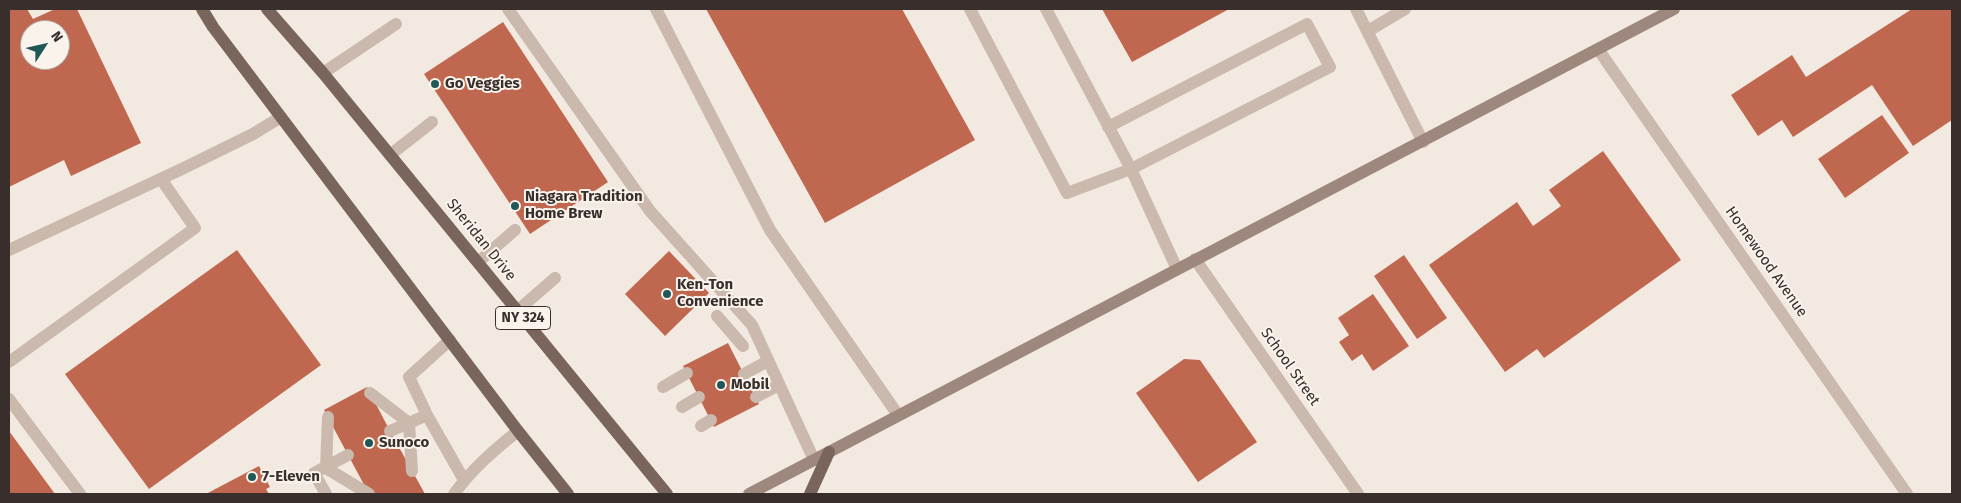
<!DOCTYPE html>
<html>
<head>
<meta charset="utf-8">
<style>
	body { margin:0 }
	#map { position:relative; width:1961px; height:503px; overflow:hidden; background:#f2e9e0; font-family:"Fira Sans",sans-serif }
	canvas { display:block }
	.frame { position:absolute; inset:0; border:10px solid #382e2b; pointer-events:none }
	.north { position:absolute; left:20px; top:20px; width:50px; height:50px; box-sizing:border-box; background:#faf3ec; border:1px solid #aca49f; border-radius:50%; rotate:55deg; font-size:14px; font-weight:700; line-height:20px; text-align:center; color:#382e2b }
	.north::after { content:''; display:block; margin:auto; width:18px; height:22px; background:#225758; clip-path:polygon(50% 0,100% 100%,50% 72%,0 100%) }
</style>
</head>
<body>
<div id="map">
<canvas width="1961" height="503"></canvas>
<div class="frame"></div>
<div class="north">N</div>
</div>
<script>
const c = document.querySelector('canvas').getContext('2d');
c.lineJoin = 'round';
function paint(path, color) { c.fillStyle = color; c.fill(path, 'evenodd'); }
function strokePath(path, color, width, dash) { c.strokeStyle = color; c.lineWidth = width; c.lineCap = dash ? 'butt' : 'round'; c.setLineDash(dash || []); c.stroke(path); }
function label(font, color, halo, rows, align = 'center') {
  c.font = font + ' "Fira Sans",sans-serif'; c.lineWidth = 4; c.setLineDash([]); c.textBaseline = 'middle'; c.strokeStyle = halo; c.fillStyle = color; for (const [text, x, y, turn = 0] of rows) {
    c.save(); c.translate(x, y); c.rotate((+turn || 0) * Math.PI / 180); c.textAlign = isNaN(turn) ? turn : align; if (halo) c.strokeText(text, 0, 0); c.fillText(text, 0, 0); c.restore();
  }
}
const building = new Path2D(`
	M9,9H27L33,19L55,9H77L141,143L71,176L64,160L9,187ZM30,30H60V60H30Z
	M706,9H902L975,140L825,223Z
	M1102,9H1229L1132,62Z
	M1912,9H1952V120L1913,146L1872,85L1793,137L1782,120L1758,136L1731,95L1792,55L1806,77Z
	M503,22L608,182L530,234L424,74Z
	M1882,115L1909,153L1845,198L1818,159Z
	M1603,151L1681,260L1544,358L1537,349L1505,372L1429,265L1517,202L1533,226L1561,206L1549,190Z
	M237,250L321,365L149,489L65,374Z
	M669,251L709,293L665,336L625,294Z
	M1404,255L1447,318L1417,339L1374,276Z
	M1373,294L1409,346L1373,371L1362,354L1352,361L1339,342L1349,335L1338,318Z
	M728,343L759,404L714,427L683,366Z
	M1184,359L1200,360L1257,442L1198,482L1136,393Z
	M367,387L390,431L425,494H369L324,410Z
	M9,431L55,494H9Z
	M259,466L270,487L266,489L269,494H206Z`);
const service = new Path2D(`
	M508,9L650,211L752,325L814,460
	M656,9L770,230L898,415
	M970,9L1067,193L1131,169L1330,67L1307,24L1108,127
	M1046,9L1131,169L1177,269
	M1356,9L1423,142
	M1368,31L1405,9
	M323,73L396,24
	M390,155L432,122
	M9,250L184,168L253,134L281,117
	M478,262L515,230
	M517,311L555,278
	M717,316L743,346
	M450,340L409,377L427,415L464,480
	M9,362L195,228L161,179
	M744,374L768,361
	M663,387L687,373
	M370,393L409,423L427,415
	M756,397L779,385
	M9,399L80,494
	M682,407L699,397
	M328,417L326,468L369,494
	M701,426L711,420
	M390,431L409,423L412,471
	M326,494L314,473L348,455
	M454,494C472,469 494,450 518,431`);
const minor = new Path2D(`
	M1598,49L1907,494
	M1195,259L1358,494`);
const secondary = new Path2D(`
	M749,494L1674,9`);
const primary = new Path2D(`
	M202,9L213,27L518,431L568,494
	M267,9L323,73L667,494
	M810,494L829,452`);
const markers = [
	[435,84,5,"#225758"],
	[515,206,5,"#225758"],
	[667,294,5,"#225758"],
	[721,385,5,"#225758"],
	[369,443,5,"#225758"],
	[252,477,5,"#225758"]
];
const shields = [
	[523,318,55]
];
const shieldNames = [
	["NY 324",523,318]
];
const poiNames = [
	["Go Veggies",445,84],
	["Niagara Tradition",525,197],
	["Home Brew",525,214],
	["Ken-Ton",677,285],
	["Convenience",677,302],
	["Mobil",731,385],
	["Sunoco",379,443],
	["7-Eleven",262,477]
];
const streetNames = [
	["Sheridan Drive",481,240,51],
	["Homewood Avenue",1766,262,55],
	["School Street",1290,367,55]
];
paint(building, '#c06750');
strokePath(service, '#cab9ac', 12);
strokePath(minor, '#cab9ac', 12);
strokePath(secondary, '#9e887d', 12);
strokePath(primary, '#7a655d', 12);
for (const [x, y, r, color] of markers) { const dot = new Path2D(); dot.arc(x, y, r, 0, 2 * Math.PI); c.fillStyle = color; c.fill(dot); strokePath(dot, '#faf3ec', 2); }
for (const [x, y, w] of shields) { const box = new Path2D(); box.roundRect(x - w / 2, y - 11.5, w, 23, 4); c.fillStyle = '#faf3ec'; c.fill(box); strokePath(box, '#382e2b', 1); }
label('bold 14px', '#382e2b', null, shieldNames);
label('bold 15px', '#382e2b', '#faf3ec', poiNames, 'left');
label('15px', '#382e2b', '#faf3ec', streetNames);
</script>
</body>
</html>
